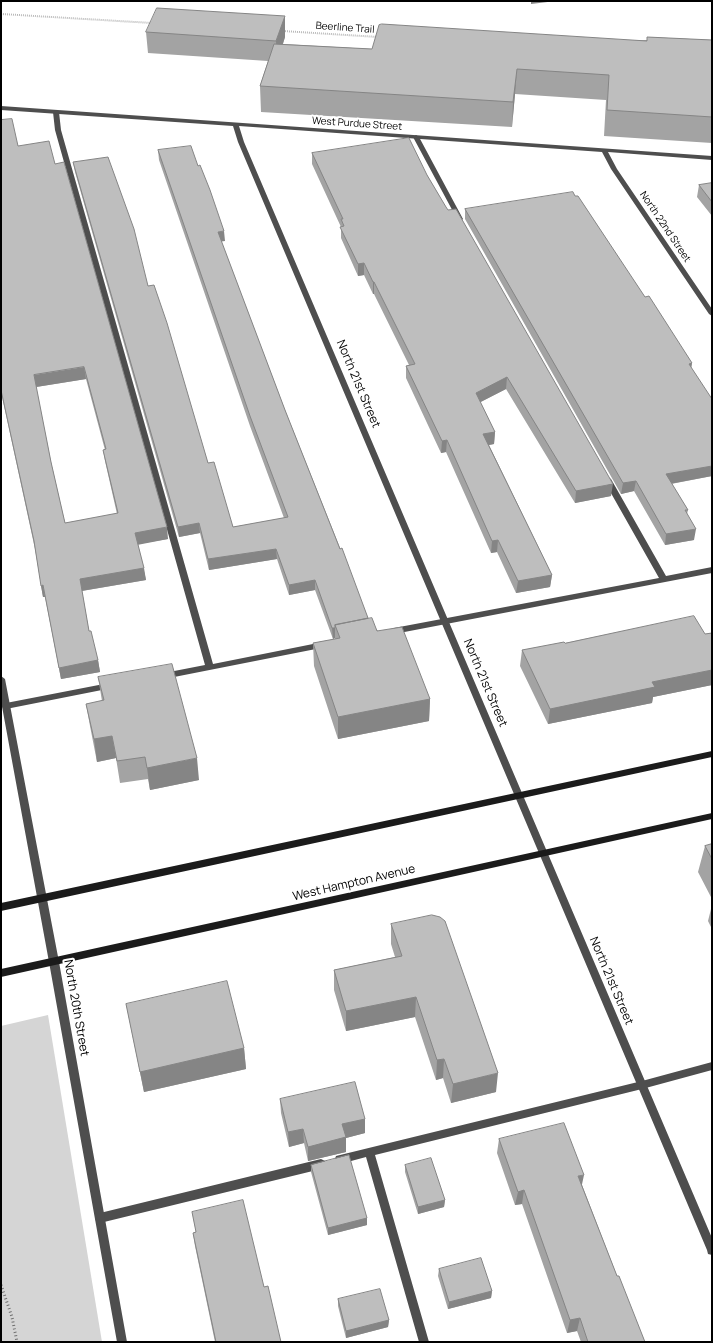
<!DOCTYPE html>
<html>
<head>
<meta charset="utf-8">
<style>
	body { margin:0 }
	#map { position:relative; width:713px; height:1343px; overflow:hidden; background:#fff; font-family:Manrope,sans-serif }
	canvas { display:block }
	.frame { position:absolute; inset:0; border:2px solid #000; pointer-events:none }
</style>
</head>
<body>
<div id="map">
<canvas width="713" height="1343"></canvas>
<div class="frame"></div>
</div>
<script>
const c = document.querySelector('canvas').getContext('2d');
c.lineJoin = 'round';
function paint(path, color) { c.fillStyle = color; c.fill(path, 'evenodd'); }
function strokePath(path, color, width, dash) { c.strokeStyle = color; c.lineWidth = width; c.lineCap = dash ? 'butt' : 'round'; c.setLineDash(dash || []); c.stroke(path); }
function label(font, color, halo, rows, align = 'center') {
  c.font = font + ' Manrope,sans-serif'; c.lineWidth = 4; c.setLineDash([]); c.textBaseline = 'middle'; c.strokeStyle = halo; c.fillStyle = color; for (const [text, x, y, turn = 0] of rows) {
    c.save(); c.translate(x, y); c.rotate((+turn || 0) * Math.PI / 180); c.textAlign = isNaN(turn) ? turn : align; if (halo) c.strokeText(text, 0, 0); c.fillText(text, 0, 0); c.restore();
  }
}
const green = new Path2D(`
	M48,1015L102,1342H1V1026Z`);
const pathFar1 = new Path2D(`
	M1,14L152,23
	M283,31L378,37`);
const path = new Path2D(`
	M1,1285L12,1317L17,1342`);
const lane = new Path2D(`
	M56,110L59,112L61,130L213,664L323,642L326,643L327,645L326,647L164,679L160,676L164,673L205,665L55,130L53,112Z
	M416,135L419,137L463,219L462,220L460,221L457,219L413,137Z
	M604,477H607L611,479L666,576L712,567V573L394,634L391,633L390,631L391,629L394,628L659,578L603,479Z
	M109,683L112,684L113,686L112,688L6,709L3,708L2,706L3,704L6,703Z
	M712,1062V1070L642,1089L375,1155L429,1342H419L366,1157L340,1164L336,1162L335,1159L336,1156L642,1081Z
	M321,1159L325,1161L326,1164L325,1167L321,1169L100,1223L96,1221L95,1218L96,1215L100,1213Z`);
const street = new Path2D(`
	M1,106L712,156V160L608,152L617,169L712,309V316L709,314L611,169L602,152L239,126L244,142L712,1238V1255L708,1254L707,1250L238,142L233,126L1,110Z
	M1,676L5,679L59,962L127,1342H117L49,962L1,701Z`);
const secondary = new Path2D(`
	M712,751V757L1,911V903Z
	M712,813V819L1,977V969Z`);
const wall = new Path2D(`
	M285,16V37L283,44L372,49L647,40V37L712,40V143L604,136L606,100L515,94L512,127L261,112L260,86L268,61L148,53L146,32Z
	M1,120L18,146L168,539L138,544L146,580L82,591L89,631L98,660L100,672L61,679L45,597H43L35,549L1,392ZM86,379L105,450H103L105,461L117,514L65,523L51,462L36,387Z
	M158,150L225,241H221L285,410L368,618L430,699L429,721L338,739L314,666L313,643L335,639V638L333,639L315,590L289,595L277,559L209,570L200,533L179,537L75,172L73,162L148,286L208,463L233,527L284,518L250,426L159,160Z
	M312,153L427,175L611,496L575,503L506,389L480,402L495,432L494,444L489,445L552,575L550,587L516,593L497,552L491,553L446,452L441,453L406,378V366L409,365L374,294H373L364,275L358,276L341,238V227L312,164Z
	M712,183V216L697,197L699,185Z
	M465,209L645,297L692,363L691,368L712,476L671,484L688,510L687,514L694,540L665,545L634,491L621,494L465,219Z
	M712,633V685L653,697L652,703L548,724L520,666L522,650L565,643L705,634Z
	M98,677L199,780L150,790L148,779L120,783L116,758L97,762L90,726L86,704L102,701Z
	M712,841V899L698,872L705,846L711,844Z
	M712,905V929L708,921Z
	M391,924L496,1092L451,1103L443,1078L436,1080L415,1017L346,1031L334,990V970L395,957L391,944Z
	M126,1004L244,1048L246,1069L144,1092Z
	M280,1099L365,1119V1133L346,1138V1152L308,1161L304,1143L289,1147L281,1113Z
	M499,1139L582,1185L617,1276L645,1342H581L577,1331L567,1333L522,1204L515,1205L497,1153Z
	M311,1165L367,1218V1225L328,1235L311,1172Z
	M405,1165L445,1200L444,1207L418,1214L405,1172Z
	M192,1212L264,1287L281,1342H215L195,1246L193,1233L196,1232Z
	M439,1269L492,1291L491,1298L448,1309L438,1276Z
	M338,1299L389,1320L388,1327L346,1338L338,1306Z`);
const shadedWall = new Path2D(`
	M531,1H556L531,4Z
	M285,16V37L277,61L276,41Z
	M517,69L515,94L512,127L513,102Z
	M224,231L225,241L218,242V232Z
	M364,263V275L358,276V264Z
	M373,282H374V294H373Z
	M692,363L690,374L689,364Z
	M84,367L86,379L36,387L34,375Z
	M507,377L506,389L475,405L476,393Z
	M495,432L494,444L483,446V434Z
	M447,440L446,452L441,453L442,441Z
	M712,466V476L664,485L666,474Z
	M636,481L634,491L621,494L623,483Z
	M613,484L611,496L575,503L576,491Z
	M199,523L200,533L179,537L178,527Z
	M167,527L168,539L137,545L135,533Z
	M696,529L694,540L665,545L666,534Z
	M498,540L497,552L491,553L492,541Z
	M276,549L277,559L209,570L208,559Z
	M144,568L146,580L81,591L80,579Z
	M552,575L550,587L516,593L518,581Z
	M315,580V590L289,595V585Z
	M43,585L45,597H43L41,586Z
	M332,628H335V638L333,639Z
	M98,660L100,672L61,679L59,668Z
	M712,670V685L653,697L652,703L548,724L550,709L652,682Z
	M430,699L429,721L338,739V717Z
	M112,736L116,758L97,762L94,739Z
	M197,758L199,780L150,790L147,768Z
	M416,997L415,1017L346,1031V1011Z
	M244,1048L246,1069L144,1092L140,1072Z
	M444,1059L443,1078L436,1080L437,1060Z
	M498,1073L496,1092L451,1103L453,1084Z
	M365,1119V1133L346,1138V1152L308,1161V1147L342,1124Z
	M303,1129L304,1143L289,1147L288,1132Z
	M584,1175L581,1189L578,1176Z
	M524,1190L522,1204L515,1205L518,1192Z
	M445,1200L444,1207L418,1214V1207Z
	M367,1218V1225L328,1235V1228Z
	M492,1291L491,1298L448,1309L449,1302Z
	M580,1318L577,1331L567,1333L570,1320Z
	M389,1320L388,1327L346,1338V1331Z`);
const building = new Path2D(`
	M157,8L285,16L276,41L146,32Z
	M382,24L647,41V37L712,40V117L607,110L609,75L517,69L513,102L260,86L274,44L372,49L379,25Z
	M12,119L18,146L49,141L55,164L64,162L167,527L135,533L144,568L80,579L89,631H91L98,660L59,668L43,585L41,586L34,541L1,390V120ZM84,367L106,449L103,450L118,513L65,523L51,462L34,375Z
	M409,138L427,175L446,207L448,210L456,209L613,484L576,491L507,377L476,393L495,432L483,434L552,575L518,581L498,540L492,541L447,440L442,441L406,366L415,364L374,282H373L364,263L358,264L340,227L344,226L341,219H343L312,153Z
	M191,146L198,166L200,165L210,190L224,231L218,232L285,410L340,549L342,548L368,618L335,625V628H332L315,580L289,585L276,549L208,559L199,523L178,527L73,162L108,157L134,229L148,286L154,285L167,323L208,463L214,462L233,527L288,517L250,416L158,150Z
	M712,183V202L699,185Z
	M573,192L575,196H578L645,297L649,296L692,363L689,364L712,399V466L666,474L688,510H685L696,529L666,534L636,481L623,483L465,209Z
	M694,616L705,634L712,633V670L652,682L655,687L550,709L522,650L564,642L565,643Z
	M372,618L377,631L402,627L430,699L338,717L313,643L340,638L335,625Z
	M172,664L197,758L147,768L145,757L117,761L112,736L94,739L86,704L104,700L98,677Z
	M712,844V859L705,846Z
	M432,915L440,917L445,921L498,1073L453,1084L444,1059L437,1060L416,997L346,1011L334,970L402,956L391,924Z
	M227,981L244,1048L140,1072L126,1004Z
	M355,1082L365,1119L342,1124L346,1137L308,1147L303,1129L288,1132L280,1099Z
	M564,1123L584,1175L578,1176L617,1276H619L645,1342H588L580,1318L570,1320L524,1190L518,1192L499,1139Z
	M349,1155L367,1218L328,1228L311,1165Z
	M431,1158L445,1200L418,1207L405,1165Z
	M243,1200L264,1287L268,1286L281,1342H216L193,1233L196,1232L192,1212Z
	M481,1258L492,1291L449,1302L439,1269Z
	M380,1289L389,1320L346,1331L338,1299Z`);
const farStreetnames = [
	["Beerline Trail",345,28,4],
	["West Purdue Street",357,124,4],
	["North 22nd Street",665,227,56]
];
const streetNames = [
	["North 21st Street",358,384,67],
	["North 21st Street",485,683,67],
	["West Hampton Avenue",354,883,-13],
	["North 21st Street",611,981,67],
	["North 20th Street",76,1008,80]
];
paint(green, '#d5d5d5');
strokePath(pathFar1, '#707070', 2, [0.5, 1.5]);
strokePath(path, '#707070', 3, [1, 2.5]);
paint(lane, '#4e4e4e');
paint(street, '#4e4e4e');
paint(secondary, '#1b1b1b');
paint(wall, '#a3a3a3');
paint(shadedWall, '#858585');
paint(building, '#bebebe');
strokePath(building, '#858585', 1);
label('10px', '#000', '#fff', farStreetnames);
label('12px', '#000', '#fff', streetNames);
</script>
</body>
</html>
